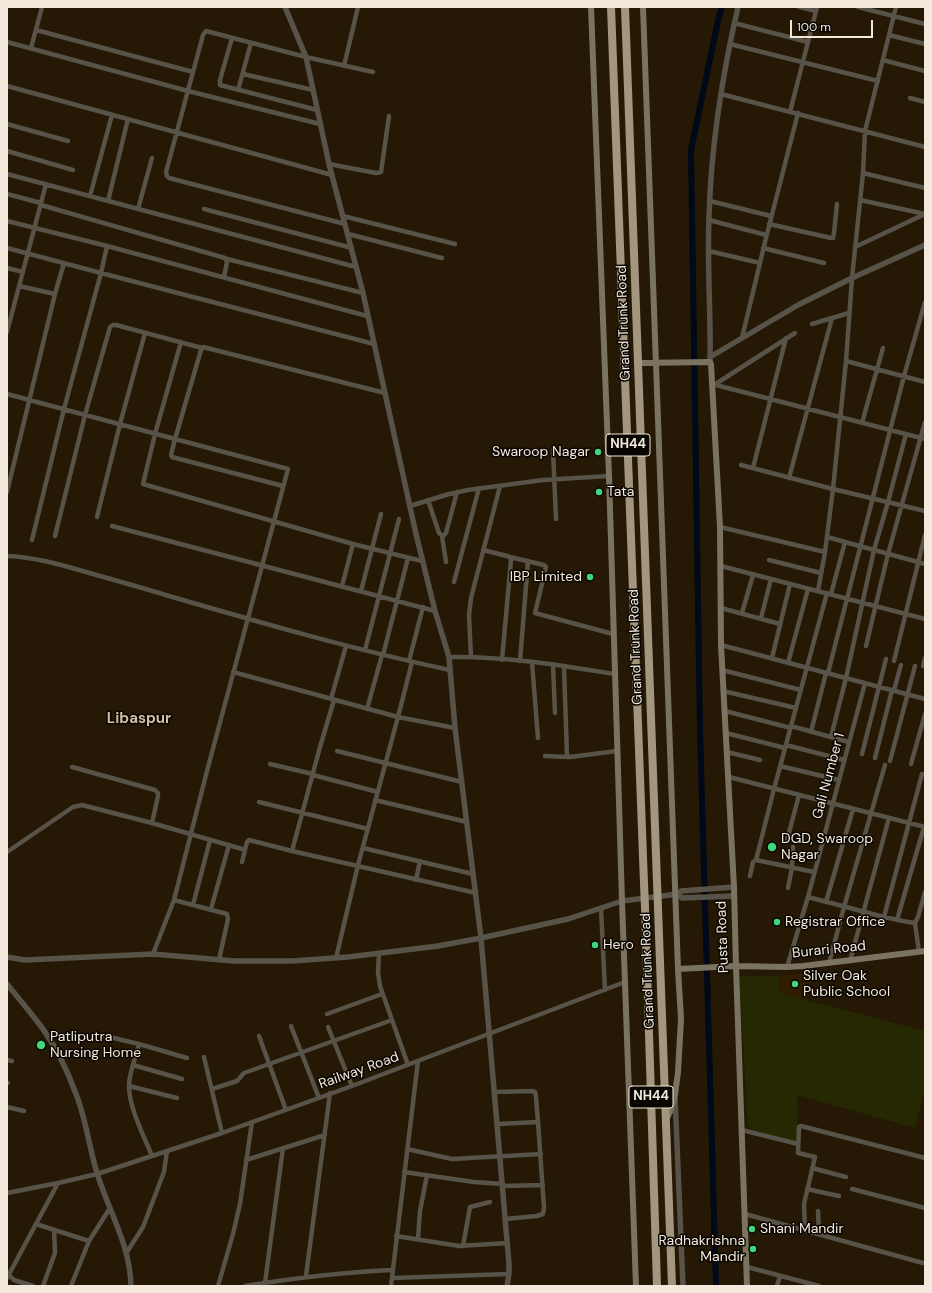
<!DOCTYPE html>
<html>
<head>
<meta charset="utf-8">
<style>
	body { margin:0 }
	#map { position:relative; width:932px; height:1293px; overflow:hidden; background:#251804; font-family:"DM Sans",sans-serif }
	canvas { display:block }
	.frame { position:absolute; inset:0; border:8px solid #f2e9dc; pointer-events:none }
	.scale { position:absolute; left:790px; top:20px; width:83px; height:18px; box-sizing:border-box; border:2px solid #f2e9dc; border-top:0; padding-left:5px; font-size:12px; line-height:14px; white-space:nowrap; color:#f2e9dc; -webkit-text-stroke:3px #090501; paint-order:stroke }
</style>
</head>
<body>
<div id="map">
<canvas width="932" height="1293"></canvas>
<div class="frame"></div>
<div class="scale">100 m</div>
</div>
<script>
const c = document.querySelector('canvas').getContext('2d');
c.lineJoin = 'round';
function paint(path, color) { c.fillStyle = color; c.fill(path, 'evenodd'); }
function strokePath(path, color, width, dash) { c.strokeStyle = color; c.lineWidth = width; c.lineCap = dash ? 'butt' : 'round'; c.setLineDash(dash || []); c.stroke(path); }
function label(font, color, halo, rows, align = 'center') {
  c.font = font + ' "DM Sans",sans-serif'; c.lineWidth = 3; c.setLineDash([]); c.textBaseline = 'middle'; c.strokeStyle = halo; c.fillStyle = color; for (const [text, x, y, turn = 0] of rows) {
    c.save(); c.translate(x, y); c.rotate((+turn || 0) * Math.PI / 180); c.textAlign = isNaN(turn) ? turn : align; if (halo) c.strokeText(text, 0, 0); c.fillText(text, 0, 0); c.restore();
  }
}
const built = new Path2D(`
	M814,972L807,1000L779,993L778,976Z`);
const green = new Path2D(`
	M739,976H778L779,993L925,1031V1088L915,1128L797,1095L798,1143L748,1128Z`);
const canal = new Path2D(`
	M716,1286L700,731L691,150L719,16L722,7`);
const minor = new Path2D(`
	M799,7L816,11
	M858,7L925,24
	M734,23L808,42
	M36,30L193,72
	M889,35L925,44
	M232,38L220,80V85L317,110
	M7,42L188,91L320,124
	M730,44L878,81
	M31,48L42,7
	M883,60L925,71
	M344,66L358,7
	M243,74L313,90
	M7,86L332,175
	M238,90L251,43
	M721,94L925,147
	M910,98L925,102
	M790,112L817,7
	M7,124L68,141
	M7,151L73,170
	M329,164L376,173L381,172L389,116
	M863,173L925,188
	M7,174L356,267
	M7,194L41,203
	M90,196L112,115
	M860,200L925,214
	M108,201L128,119
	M710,201L771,216
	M41,205L225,258L227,262L224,277
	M138,209L152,158
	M204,209L352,248
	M343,216L455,244
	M709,220L766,235
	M7,221L107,246L367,316
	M345,224L169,178L167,176L166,172L203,35L206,31L306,57L373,72
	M769,224L831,238H833L834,233L837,204
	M348,234L442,258
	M855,247L925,214
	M7,248L101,273L374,344
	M763,248L824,263
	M709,251L760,263
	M227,259L363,293
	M7,268L23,272
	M19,286L55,294
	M812,324L849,313
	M7,332L46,184
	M742,338L765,242L798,113
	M181,342L155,434L143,484L353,544L422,561
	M846,361L925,382
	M712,384L925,439
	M714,385L795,333
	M7,394L175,439L201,350L203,347L385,393
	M862,423L883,348
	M553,450L556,519
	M741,465L833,489L925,511
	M753,468L786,338
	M789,478L832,318
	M7,492L55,294L64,263
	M428,500L439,533L443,536L446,533L457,492
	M410,506L449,494L468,490L543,480L609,476
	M97,517L120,424L145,333
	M112,526L435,611
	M720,527L825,552
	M55,536L85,415L110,327L113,325H116L202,348
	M442,536L446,562
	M827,537L925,564
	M32,540L64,409L101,273L107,246
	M483,550L507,556L510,557L511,560L502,660
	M7,556C36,557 65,566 93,574C118,581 143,588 169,596C262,623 355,650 450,670
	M510,557L544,565L546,567L535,613L613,634
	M769,560L821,573
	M721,566L925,619
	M454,582L479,488
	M342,586L353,544
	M361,591L381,514
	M818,591L825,552L833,489L846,361L852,278L863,173L865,131L896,7
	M831,594L845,542
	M721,608L780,624
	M742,613L753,575
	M761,618L771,579
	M721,645L925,699
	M866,646L888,554L925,422
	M365,650L399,519
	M383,655L408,558
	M449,657C504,656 560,665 614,674
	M471,657L469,615L471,598L500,486
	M772,658L790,584
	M409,661L423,607
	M520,661L528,561
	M894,661L925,535
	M532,662L538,738
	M788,663L808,589
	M553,665L555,713
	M923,666L925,658
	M564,667L567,756L570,757L617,751
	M722,670L801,690
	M233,672L398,717L412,662
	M828,673L904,376L925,302
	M894,690L901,665
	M723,691L796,708
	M331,699L346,646
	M334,700L320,747L292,851L476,893
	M367,709L382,655
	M725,711L791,728
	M791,726L849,742
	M811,732L826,673
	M726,733L785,748
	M831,737L846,678L874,550L888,502L906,434
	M786,745L844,760
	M337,751L462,782
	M727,752L760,760
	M862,754L886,659
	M545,756L568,757
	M875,758L892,690
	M890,761L915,666
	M270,764L313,774
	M911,764L925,714
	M780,766L839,780
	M72,767L155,790L158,793V796L152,823
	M313,775L378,792
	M729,777L925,827
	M375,800L467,822
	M259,802L368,829
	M787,840L799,795
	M363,848L473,874
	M7,852L73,807L82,805L152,823L242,849
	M756,860L774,789L827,593
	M242,862L247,842L249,840L292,851
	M750,876L753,862L756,860L814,872
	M416,880L420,861
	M788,888L792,868L793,847
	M808,897L884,917L908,922L915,923
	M174,900L227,914L228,919L219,960
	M826,902L853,809
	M193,905L210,840
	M601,908L605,990
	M211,909L229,845
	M884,917L922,774
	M897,920L924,827
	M919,952L915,923L918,917L925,892
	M379,953L378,973L380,986L408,1065
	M153,954L174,900L207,771L288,469L175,439L171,455L172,457L283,486
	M336,958L358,865L398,717L455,728
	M850,961L889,818
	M829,963L844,907L885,765
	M787,967L808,897L865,683
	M327,1014L382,994
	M291,1026L319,1098
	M328,1027L352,1086
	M101,1035L139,1044C136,1057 130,1070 129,1084C128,1106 144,1136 152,1156
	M259,1036L286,1110
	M139,1044L187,1058
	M204,1057L222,1133
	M7,1060L12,1061
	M133,1065L182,1079
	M7,1083H8
	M129,1086L177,1098
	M212,1089L237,1081L244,1073L392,1020
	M495,1092L532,1091L535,1092L536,1097L538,1122L544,1208L543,1214L537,1216L505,1219
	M7,1107L24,1111
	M498,1124L538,1122
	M742,1130L798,1144
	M407,1149L452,1159L541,1154
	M246,1160L325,1135
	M812,1168L846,1177
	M404,1172L474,1182L503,1184
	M503,1186L543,1185
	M807,1189L839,1196
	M852,1189L925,1208
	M7,1193L58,1183L97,1174L222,1133L352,1086L625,982
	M818,1211L819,1234
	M745,1214L923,1263
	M36,1224L89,1241
	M805,1231L804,1204L815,1157L798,1153L799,1127L801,1126L925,1158
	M396,1236L459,1246L507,1243
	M418,1239L420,1211L427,1175
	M463,1246L470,1207L490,1202
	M127,1252L143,1227L164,1172L167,1151
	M747,1267L819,1286
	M9,1275L14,1280L33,1286
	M306,1276L330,1093
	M7,1278L58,1183
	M392,1278L509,1274
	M265,1283L283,1148
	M43,1286L55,1253L54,1230
	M71,1286L89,1241L110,1208
	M218,1286L233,1234L240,1204L252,1122
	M245,1286C295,1278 342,1272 393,1270
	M391,1286L418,1061
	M777,1286L780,1276`);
const tertiary = new Path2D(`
	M285,7L306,57L329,164L363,293L416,534L435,611L449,657L455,728L481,938L509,1264V1274L507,1286
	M710,357L798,305L852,278L925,245
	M710,362C711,314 707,265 709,217C711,146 722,76 738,7
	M678,894L682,898L734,896
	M7,957L25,960L153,954L234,961H292L348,957L438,946L481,938L568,919L622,901L678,894L681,891L734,887
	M7,984C19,999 32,1014 43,1029C57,1049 68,1072 76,1094C86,1119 89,1147 97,1173C109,1212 130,1244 131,1286
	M675,1097L683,1286`);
const secondary = new Path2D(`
	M591,7L609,476L622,901L636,1286
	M643,7L678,969L681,1019L678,1072L675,1095L670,1112L666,1120
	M638,363L710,362L711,364L720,527L721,645L734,887L736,966L747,1286
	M678,969L736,966L787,967L803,966L925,951`);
const trunk = new Path2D(`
	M611,7L644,883
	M625,7L657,882
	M645,907L657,1286
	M658,908L672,1286`);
const trunkBridge = new Path2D(`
	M657,882L658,908
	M644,883L645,907`);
const markers = [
	[598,452,4,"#40d77c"],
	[599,492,4,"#40d77c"],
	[590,577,4,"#40d77c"],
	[772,847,5,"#40d77c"],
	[777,922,4,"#40d77c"],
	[595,945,4,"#40d77c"],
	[795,984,4,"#40d77c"],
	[41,1045,5,"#40d77c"],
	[752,1229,4,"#40d77c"],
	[753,1249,4,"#40d77c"]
];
const shields = [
	[628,445,44],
	[651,1097,44]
];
const shieldNames = [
	["NH44",628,445],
	["NH44",651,1097]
];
const streetNames = [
	["Grand Trunk Road",624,323,-92],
	["Grand Trunk Road",636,647,-92],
	["Gali Number 1",829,776,-75],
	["Pusta Road",723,937,-92],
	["Burari Road",829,950,-6],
	["Grand Trunk Road",648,971,-92],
	["Railway Road",359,1071,-20]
];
const poiNames = [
	["Swaroop Nagar",590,452,"right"],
	["Tata",607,492],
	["IBP Limited",582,577,"right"],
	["DGD, Swaroop",781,839],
	["Nagar",781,855],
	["Registrar Office",785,922],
	["Hero",603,945],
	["Silver Oak",803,976],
	["Public School",803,992],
	["Patliputra",50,1037],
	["Nursing Home",50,1053],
	["Shani Mandir",760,1229],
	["Radhakrishna",745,1241,"right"],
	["Mandir",745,1257,"right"]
];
const neighbourhoodNames = [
	["Libaspur",139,719]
];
paint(built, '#2f1e02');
paint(green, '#252800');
strokePath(canal, '#00081a', 6);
strokePath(minor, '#585348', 4.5);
strokePath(tertiary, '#585348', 5.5);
strokePath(secondary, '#7b7362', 6);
strokePath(trunk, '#a2967f', 8);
strokePath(trunkBridge, '#a2967f', 8);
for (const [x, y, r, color] of markers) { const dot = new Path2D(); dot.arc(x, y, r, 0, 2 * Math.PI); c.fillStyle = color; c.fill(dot); strokePath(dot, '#090501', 1.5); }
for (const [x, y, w] of shields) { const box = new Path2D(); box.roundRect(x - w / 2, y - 11, w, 22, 3); c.fillStyle = '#090501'; c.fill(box); strokePath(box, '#f2e9dc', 1); }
label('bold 13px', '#f2e9dc', null, shieldNames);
label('14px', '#f2e9dc', '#090501', streetNames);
label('14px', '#f2e9dc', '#090501', poiNames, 'left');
label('bold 15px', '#d1bfa6', '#090501', neighbourhoodNames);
</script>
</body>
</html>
